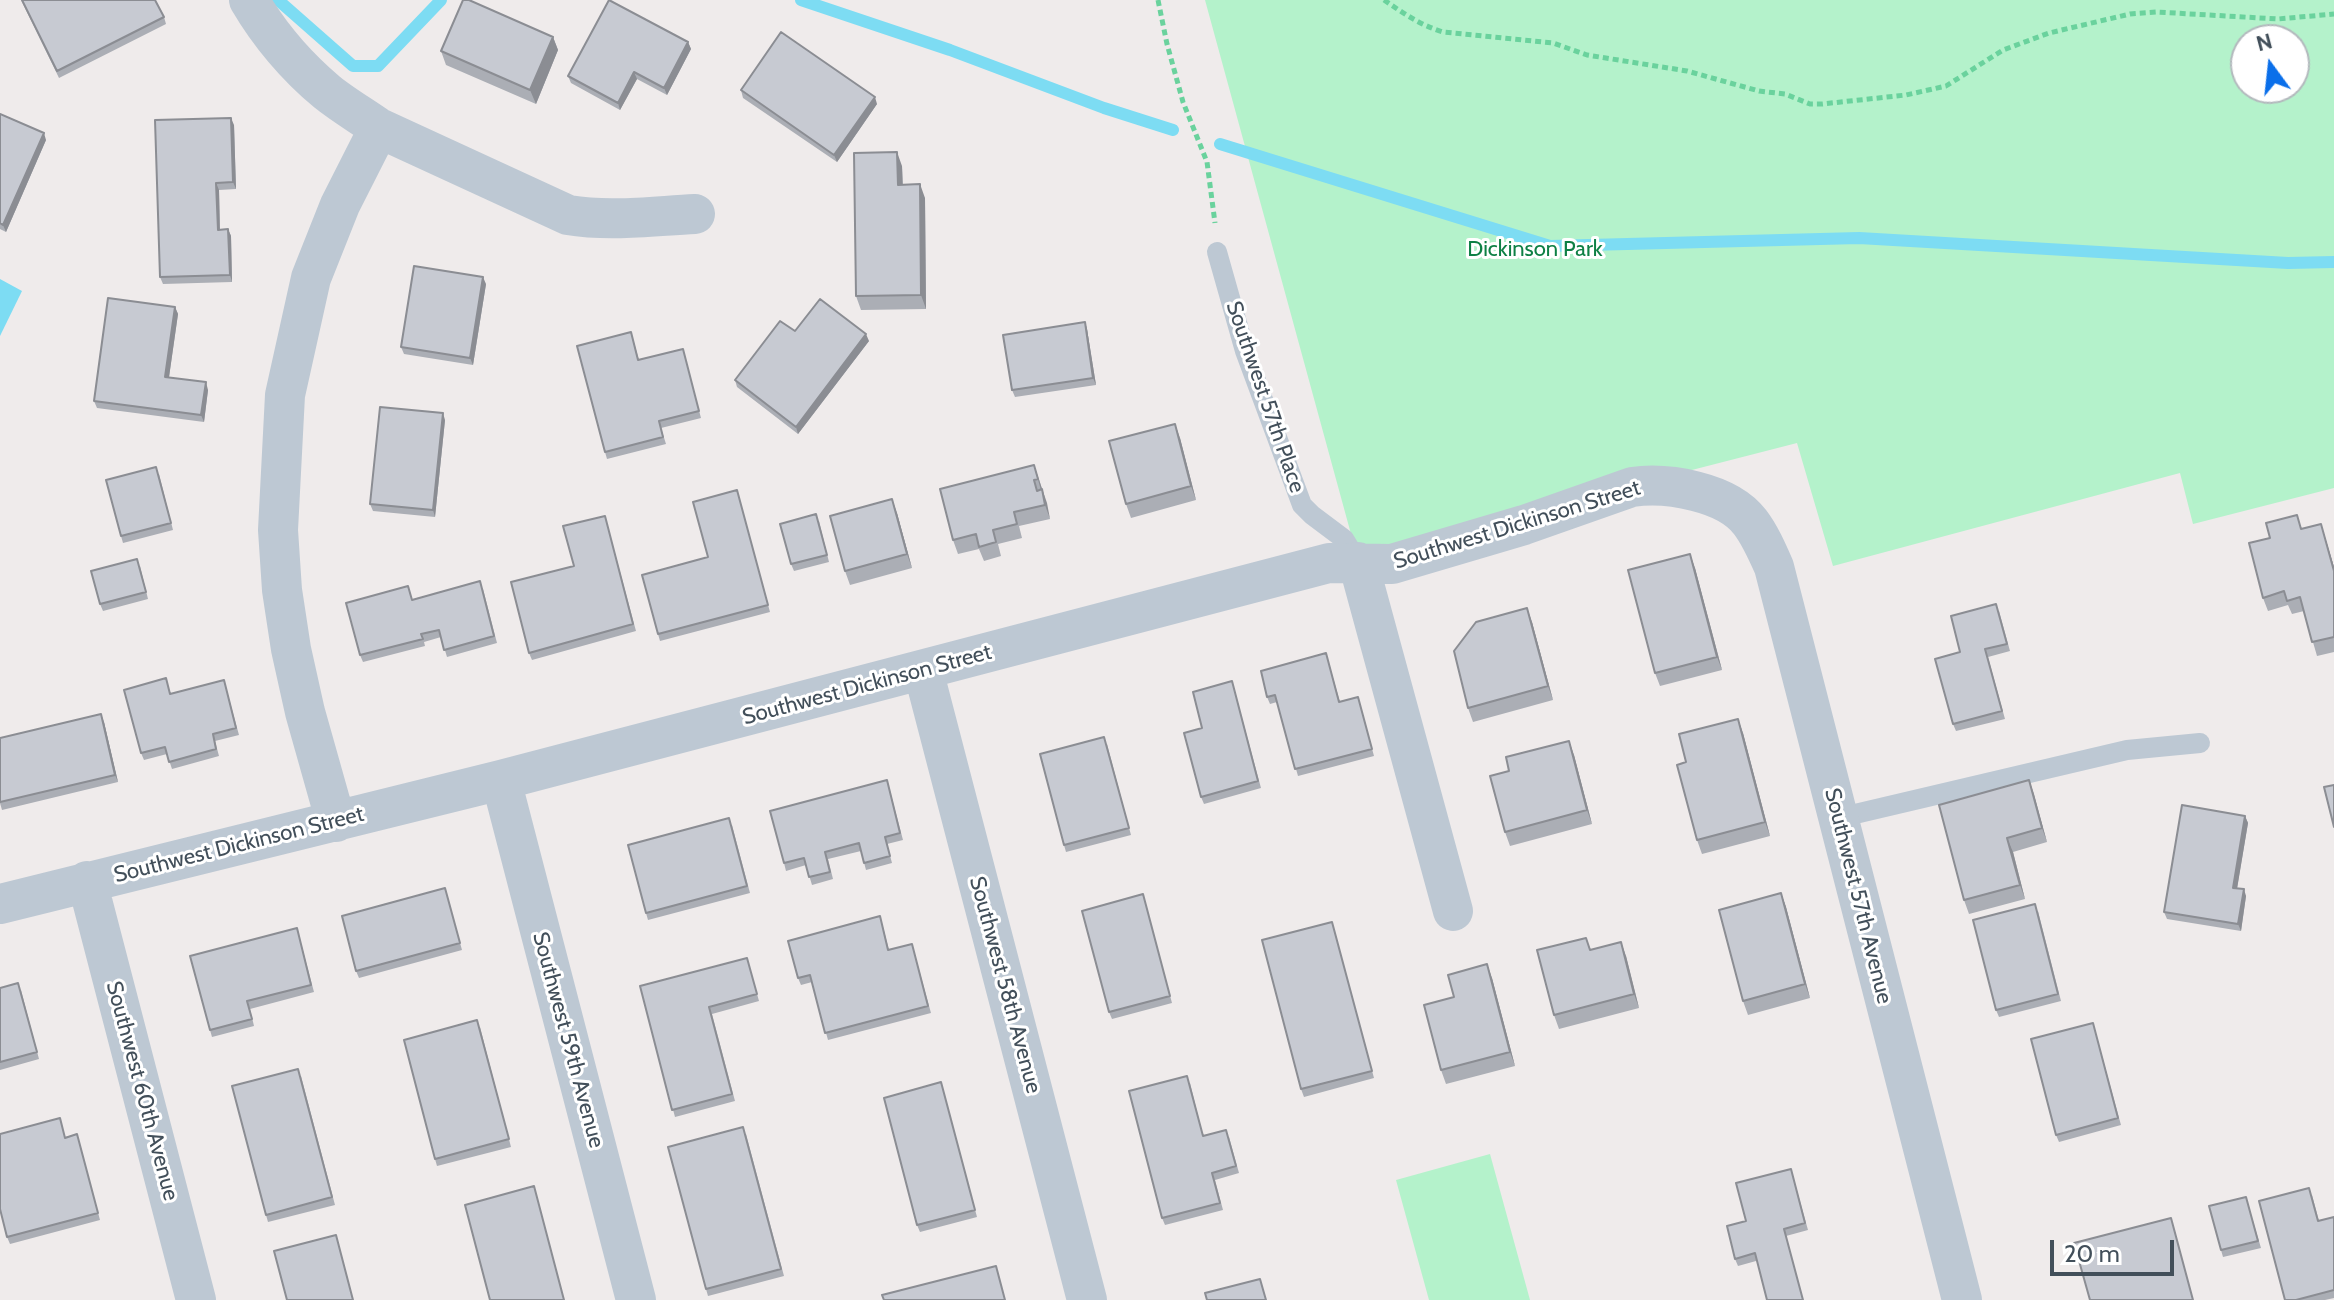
<!DOCTYPE html>
<html>
<head>
<meta charset="utf-8">
<style>
	body { margin:0 }
	#map { position:relative; width:2334px; height:1300px; overflow:hidden; background:#efebeb; font-family:Cabin,sans-serif }
	canvas { display:block }
	.north { position:absolute; left:2230px; top:24px; width:80px; height:80px; box-sizing:border-box; background:#fff; border:2px solid #b3b9bd; border-radius:50%; rotate:345deg; font-size:22px; font-weight:700; line-height:32px; text-align:center; color:#424f5a }
	.north::after { content:''; display:block; margin:auto; width:28px; height:36px; background:#0a6fea; clip-path:polygon(50% 0,100% 100%,50% 72%,0 100%) }
	.scale { position:absolute; left:2050px; top:1240px; width:124px; height:36px; box-sizing:border-box; border:4px solid #424f5a; border-top:0; padding-left:10px; font-size:24px; line-height:28px; white-space:nowrap; color:#424f5a; -webkit-text-stroke:6px #fff; paint-order:stroke }
</style>
</head>
<body>
<div id="map">
<canvas width="2334" height="1300"></canvas>
<div class="north">N</div>
<div class="scale">20 m</div>
</div>
<script>
const c = document.querySelector('canvas').getContext('2d');
c.lineJoin = 'round';
function paint(path, color) { c.fillStyle = color; c.fill(path, 'evenodd'); }
function strokePath(path, color, width, dash) { c.strokeStyle = color; c.lineWidth = width; c.lineCap = dash ? 'butt' : 'round'; c.setLineDash(dash || []); c.stroke(path); }
function label(font, color, halo, rows, align = 'center') {
  c.font = font + ' Cabin,sans-serif'; c.lineWidth = 6; c.setLineDash([]); c.textBaseline = 'middle'; c.strokeStyle = halo; c.fillStyle = color; for (const [text, x, y, turn = 0] of rows) {
    c.save(); c.translate(x, y); c.rotate((+turn || 0) * Math.PI / 180); c.textAlign = isNaN(turn) ? turn : align; if (halo) c.strokeText(text, 0, 0); c.fillText(text, 0, 0); c.restore();
  }
}
const green = new Path2D(`
	M1205,0H2334V488L2193,524L2180,473L1833,566L1797,443L1357,556ZM2246,40H2294V88H2246Z
	M1490,1154L1530,1300H1429L1396,1180Z`);
const water = new Path2D(`
	M0,279L22,291L0,336Z`);
const stream = new Path2D(`
	M278,0L353,66H378L441,0
	M801,0L950,50L1104,108L1173,130
	M1220,144L1550,246L1859,238L2288,263L2334,262`);
const path = new Path2D(`
	M1158,0L1167,44L1183,102L1207,162L1215,223
	M1384,0C1403,13 1420,25 1443,32L1553,43L1587,55L1687,71L1759,91L1785,94L1810,104H1822L1906,95L1946,86L2003,50L2049,33L2130,14L2157,12L2278,19L2334,14`);
const service = new Path2D(`
	M1217,252L1245,351L1302,505L1312,515L1344,539L1358,562
	M1838,818L2127,750L2200,743`);
const minor = new Path2D(`
	M249,0C269,34 296,66 327,92C343,105 362,116 379,128L340,205L311,278L285,395L278,530L282,590L291,649L305,712L336,822
	M379,128L568,215C610,222 653,216 695,214
	M1358,562L1453,911
	M923,670L1087,1300
	M501,780L636,1300
	M87,881L196,1300
	M0,904L501,780L1329,563L1392,564L1524,525L1632,487C1668,482 1727,492 1750,522C1760,535 1767,551 1774,567L1962,1300`);
const wall = new Path2D(`
	M21,0L164,17L166,24L59,78Z
	M553,37L558,50L536,104L446,65L441,51Z
	M688,42L691,49L667,95L637,79L620,110L571,83L568,76Z
	M741,90L877,104L837,162L743,98Z
	M0,114L46,140L6,232L0,229Z
	M234,125L236,189L219,190L220,230L228,229L231,236L232,282L163,284L160,277Z
	M902,166L903,185L925,198L926,309L861,310L856,296Z
	M486,284L473,365L404,354L401,347Z
	M175,307L178,314L169,377L208,390L204,422L97,408L94,401Z
	M1085,322L1087,329L1096,385L1015,397L1012,390Z
	M795,331L869,341L798,434L737,387L735,380Z
	M631,332L639,360L683,349L701,418L661,428L666,444L607,459L605,452Z
	M445,420L435,517L373,511L370,504Z
	M1180,438L1196,500L1131,518L1126,504Z
	M159,474L173,530L123,543L121,536Z
	M1039,479L1050,519L1019,526L1022,538L998,544L1001,556L984,561L979,549L958,554L953,540L940,489Z
	M737,490L770,612L660,641L658,634L708,557Z
	M897,513L912,568L850,585L845,571Z
	M605,516L636,631L532,660L529,653L574,566Z
	M819,521L829,562L794,571L791,564Z
	M2321,524L2334,567V652L2317,656L2304,611L2292,614L2288,605L2268,611L2263,598L2303,529Z
	M140,566L148,599L103,611L100,604Z
	M1695,568L1722,670L1660,686L1655,673Z
	M483,589L497,643L447,657L441,637L424,642L425,646L363,662L360,655L413,600Z
	M1999,611L2010,651L1988,657L2005,719L1956,731L1953,724Z
	M1532,622L1553,700L1473,722L1468,708Z
	M1326,653L1340,702L1358,697L1374,756L1298,776L1277,702L1270,704L1267,697Z
	M224,680L239,735L215,741L219,756L172,769L167,754L144,760L141,753L171,694Z
	M1234,688L1261,788L1204,804L1201,797L1202,728Z
	M104,722L118,782L2,810L0,803V738Z
	M1743,733L1770,836L1702,854L1697,840L1686,762Z
	M1107,744L1131,835L1066,852L1064,845Z
	M1574,755L1592,824L1510,846L1505,832L1509,771Z
	M2029,780L2047,842L2013,852L2025,899L1969,914L1964,900Z
	M889,787L903,840L887,844L892,863L866,870L861,851L828,859L833,879L812,885L806,865L786,871L784,863Z
	M2245,816L2248,823L2237,888L2246,896L2241,931L2167,919L2164,912Z
	M732,825L750,893L648,920L646,913Z
	M445,888L462,950L359,978L356,971Z
	M1781,893L1786,907L1810,998L1748,1015L1743,1001Z
	M1145,902L1172,1003L1112,1019L1109,1012Z
	M2038,911L2061,1001L1999,1017L1996,1010Z
	M1332,922L1374,1078L1304,1097L1301,1089Z
	M882,923L889,950L912,944L931,1013L828,1040L812,982L801,985L798,978Z
	M297,928L314,992L250,1009L254,1026L212,1037L210,1030Z
	M1591,950L1626,956L1639,1008L1559,1029L1554,1015Z
	M747,958L759,1001L712,1014L735,1101L675,1117L640,986Z
	M1492,978L1515,1066L1446,1084L1441,1070L1454,997Z
	M0,988L21,990L39,1059L0,1070Z
	M2093,1023L2121,1125L2059,1142L2056,1135Z
	M480,1027L511,1147L437,1166L435,1159Z
	M301,1076L335,1205L268,1222L266,1215Z
	M941,1082L977,1217L920,1232L917,1225Z
	M1190,1083L1203,1136L1229,1137L1239,1173L1215,1180L1223,1210L1165,1225L1162,1218Z
	M60,1118L65,1137L77,1134L100,1220L10,1244L7,1237Z
	M746,1134L784,1276L708,1296L706,1289Z
	M1793,1176L1808,1230L1786,1236L1756,1261L1738,1266L1735,1259Z
	M2312,1195L2319,1221L2334,1217V1298L2325,1300H2285Z
	M2246,1197L2261,1248L2223,1257L2221,1250Z`);
const shadedWall = new Path2D(`
	M553,37L558,50L536,104L530,90Z
	M688,42L691,49L667,95L664,88Z
	M634,72L637,79L620,110L618,103Z
	M875,97L877,104L837,162L834,155Z
	M231,118L234,125L236,189L233,182Z
	M44,133L46,140L6,232L3,225Z
	M897,152L902,166L903,199L898,185Z
	M216,183L219,190L220,237L218,230Z
	M920,184L925,198L926,309L921,295Z
	M228,229L231,236L232,282L230,275Z
	M483,277L486,284L473,365L470,358Z
	M175,307L178,314L168,384L165,377Z
	M1085,322L1087,329L1096,385L1093,378Z
	M866,334L869,341L798,434L796,427Z
	M206,382L208,390L204,422L201,415Z
	M443,413L445,420L435,517L433,510Z
	M1175,424L1180,438L1196,500L1191,486Z
	M1034,465L1047,503L1050,519L1045,505Z
	M892,499L897,513L912,568L907,554Z
	M2321,524L2334,567V571Z
	M1690,554L1695,568L1722,670L1717,657Z
	M1527,608L1532,622L1553,700L1548,686Z
	M101,714L104,722L118,782L115,775Z
	M1738,719L1743,733L1770,836L1765,822Z
	M1569,741L1574,755L1592,824L1587,810Z
	M2029,780L2034,794L2047,842L2042,828Z
	M2245,816L2248,823L2236,895L2233,888Z
	M2007,838L2013,852L2025,899L2020,885Z
	M2244,889L2246,896L2241,931L2238,924Z
	M1781,893L1786,907L1810,998L1805,984Z
	M1621,942L1626,956L1639,1008L1634,994Z
	M1487,964L1492,978L1515,1066L1510,1052Z`);
const building = new Path2D(`
	M22,0H155L164,17L57,71Z
	M463,0H469L553,37L530,90L441,51Z
	M609,0L688,42L664,88L634,72L618,103L568,76Z
	M781,32L875,97L834,155L741,90Z
	M0,114L44,133L3,225L0,223Z
	M231,118L233,182L216,183L218,230L228,229L230,275L160,277L155,120Z
	M897,152L898,185L920,184L921,295L856,296L854,153Z
	M414,266L483,277L470,358L401,347Z
	M108,298L175,307L165,377L206,382L201,415L94,401Z
	M820,299L866,334L796,427L735,380L780,321L795,331Z
	M1085,322L1093,378L1012,390L1003,335Z
	M631,332L638,360L683,349L699,411L659,421L663,437L605,452L577,346Z
	M380,407L443,413L433,510L370,504Z
	M1175,424L1191,486L1126,504L1109,441Z
	M1034,465L1038,479L1034,480L1037,491L1042,489L1045,505L1014,512L1017,524L993,530L996,542L979,547L976,534L953,540L940,489Z
	M156,467L171,523L121,536L106,480Z
	M737,490L768,605L658,634L642,575L708,557L693,502Z
	M892,499L907,554L845,571L830,516Z
	M816,514L827,555L791,564L780,524Z
	M2297,515L2301,529L2321,524L2334,571V637L2312,642L2300,597L2287,601L2284,591L2263,598L2249,543L2270,538L2266,523Z
	M605,516L633,624L529,653L511,582L574,566L563,526Z
	M1690,554L1717,657L1655,673L1628,570Z
	M137,559L146,592L100,604L91,571Z
	M480,581L494,636L444,650L439,630L421,634L423,639L360,655L346,603L408,586L412,600Z
	M1996,604L2007,644L1985,649L2002,711L1953,724L1935,659L1960,652L1951,616Z
	M1527,608L1548,686L1468,708L1454,651L1476,622Z
	M1326,653L1339,702L1358,697L1372,749L1295,769L1275,695L1267,697L1261,671Z
	M166,678L170,694L224,680L236,728L213,734L216,749L169,762L165,747L141,753L124,690Z
	M1232,681L1258,781L1201,797L1184,733L1202,728L1193,692Z
	M101,714L115,775L0,802V738Z
	M1738,719L1765,822L1697,840L1677,765L1686,762L1679,734Z
	M1104,737L1129,828L1064,845L1040,754Z
	M1569,741L1587,810L1505,832L1490,776L1509,771L1506,757Z
	M887,780L900,833L885,837L890,856L864,863L859,843L825,852L830,872L809,877L804,858L784,863L770,811Z
	M2029,780L2042,828L2007,838L2020,885L1964,900L1939,805Z
	M2334,785V827L2324,787Z
	M2182,805L2245,816L2233,888L2244,889L2238,924L2164,912Z
	M729,818L747,886L646,913L628,845Z
	M445,888L460,943L356,971L342,916Z
	M1781,893L1805,984L1743,1001L1719,910Z
	M1143,894L1170,996L1109,1012L1082,911Z
	M2035,904L2058,994L1996,1010L1973,920Z
	M880,916L888,950L912,944L928,1006L825,1033L810,975L798,978L788,941Z
	M1332,922L1372,1071L1301,1089L1262,940Z
	M297,928L311,985L247,1001L252,1019L210,1030L190,956Z
	M1586,938L1590,950L1621,942L1634,994L1554,1015L1537,950Z
	M747,958L757,994L709,1007L732,1094L672,1110L640,986Z
	M1487,964L1510,1052L1441,1070L1424,1005L1454,997L1448,975Z
	M18,983L37,1052L0,1062V988Z
	M477,1020L509,1139L435,1159L404,1040Z
	M2093,1023L2118,1118L2056,1135L2031,1039Z
	M298,1069L332,1197L266,1215L232,1086Z
	M1187,1076L1203,1136L1226,1130L1236,1166L1212,1173L1220,1203L1162,1218L1129,1091Z
	M941,1082L975,1210L917,1225L884,1098Z
	M60,1118L65,1138L77,1134L98,1213L7,1237L0,1209V1134Z
	M743,1127L781,1269L706,1289L668,1147Z
	M1791,1169L1805,1223L1784,1229L1803,1300H1767L1755,1253L1735,1259L1727,1226L1746,1221L1736,1183Z
	M534,1186L564,1300H490L465,1205Z
	M2309,1188L2318,1221L2334,1217V1290L2296,1300H2285L2259,1201Z
	M2246,1197L2258,1241L2221,1250L2209,1206Z
	M2171,1218L2193,1300H2090L2074,1243Z
	M336,1235L353,1300H287L274,1251Z
	M996,1266L1005,1300H884L882,1295Z
	M1260,1279L1266,1300H1207L1205,1293Z`);
const parkNames = [
	["Dickinson Park",1535,250]
];
const streetNames = [
	["Southwest 57th Place",1265,397,71],
	["Southwest Dickinson Street",1517,525,-17],
	["Southwest Dickinson Street",867,685,-15],
	["Southwest Dickinson Street",239,845,-14],
	["Southwest 57th Avenue",1858,896,76],
	["Southwest 58th Avenue",1005,985,75],
	["Southwest 59th Avenue",568,1040,75],
	["Southwest 60th Avenue",142,1091,75]
];
paint(green, '#b4f2cb');
paint(water, '#7ddcf3');
strokePath(stream, '#7ddcf3', 12);
strokePath(path, '#6ad29d', 5, [6, 4]);
strokePath(service, '#bdc8d3', 20);
strokePath(minor, '#bdc8d3', 40);
paint(wall, '#abaeb5');
paint(shadedWall, '#8b8d93');
paint(building, '#c7cad2');
strokePath(building, '#8b8d93', 2);
label('22px', '#0e8045', '#fff', parkNames);
label('22px', '#424f5a', '#fff', streetNames);
</script>
</body>
</html>
